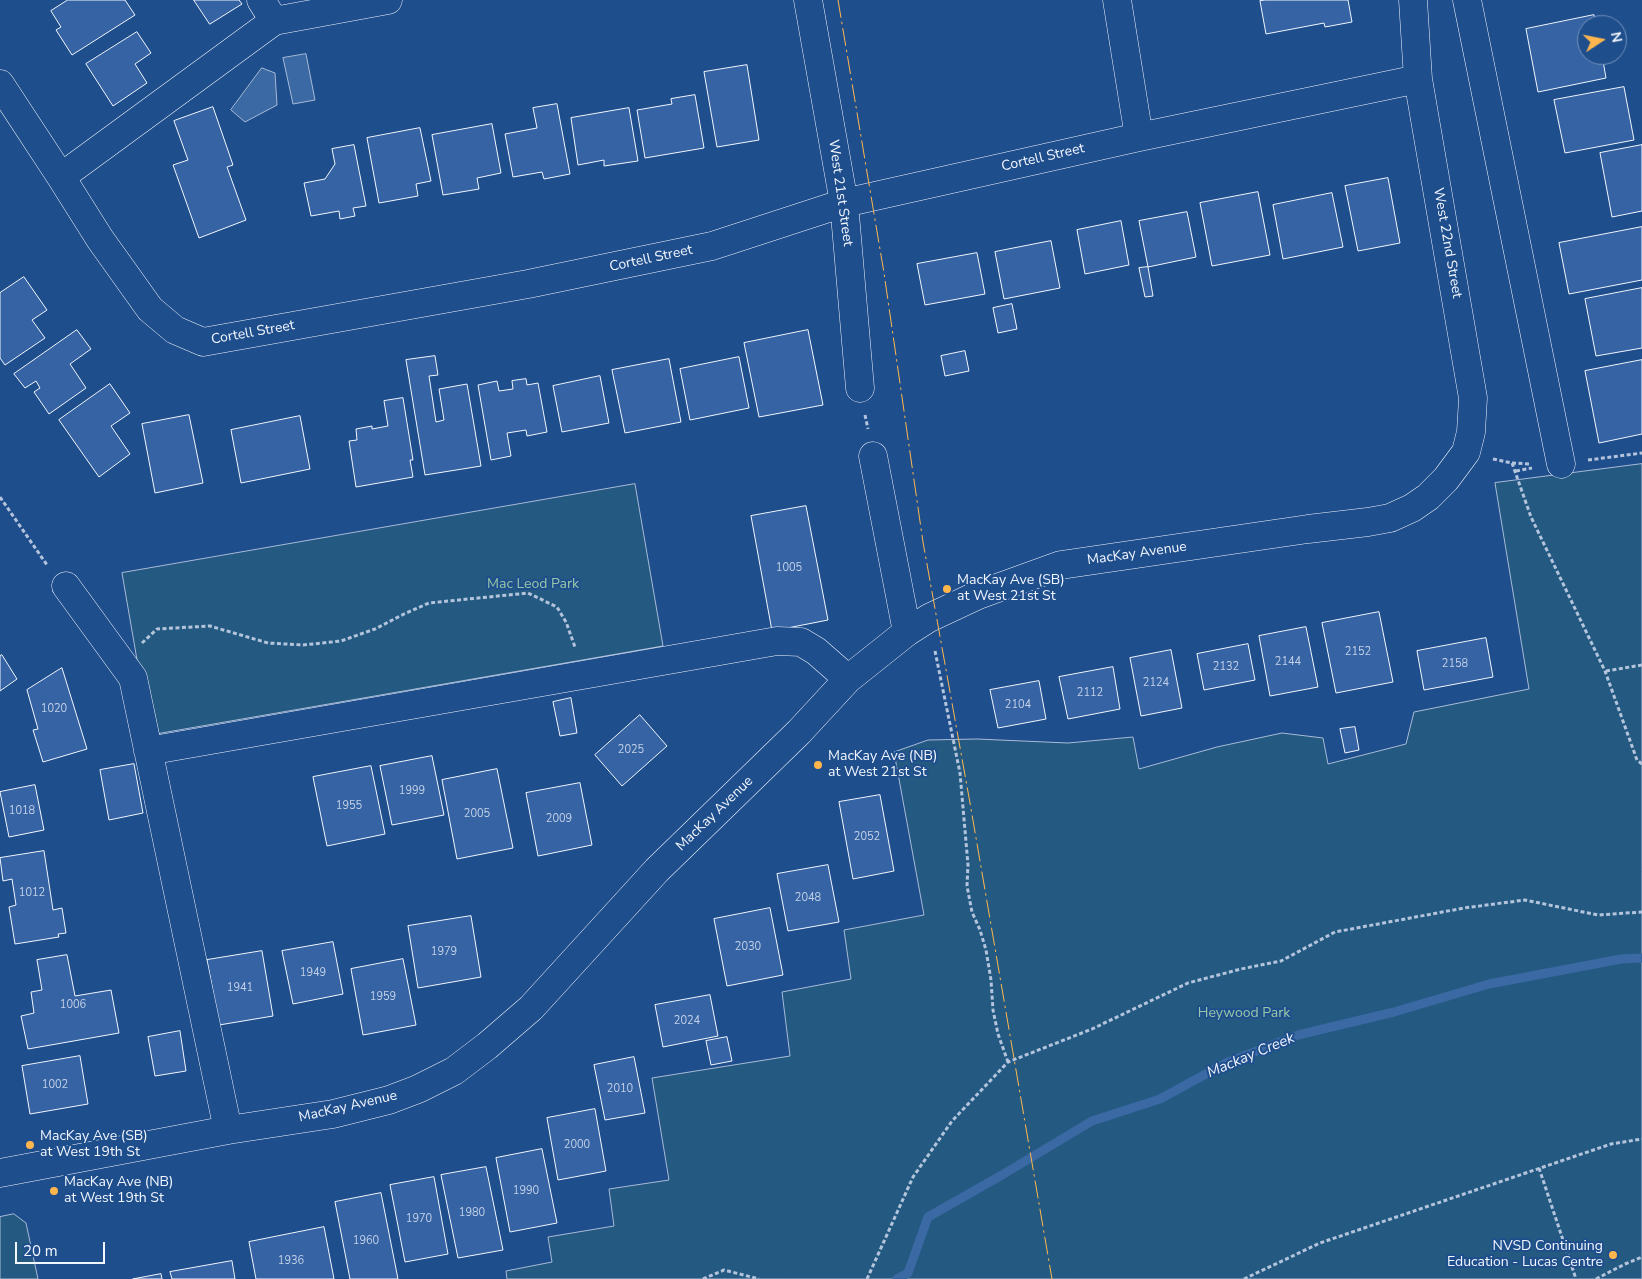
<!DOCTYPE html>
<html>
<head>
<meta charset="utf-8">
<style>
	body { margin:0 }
	#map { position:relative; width:1642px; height:1279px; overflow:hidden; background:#1f4e8c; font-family:"Nunito Sans",sans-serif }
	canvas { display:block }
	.north { position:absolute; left:1577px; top:15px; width:50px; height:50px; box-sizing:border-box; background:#1f4e8c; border:1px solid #7391ba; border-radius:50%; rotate:79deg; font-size:14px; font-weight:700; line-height:20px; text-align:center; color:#f2f6ff }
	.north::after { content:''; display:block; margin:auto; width:18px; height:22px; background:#ffb74d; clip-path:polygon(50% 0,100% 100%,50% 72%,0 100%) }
	.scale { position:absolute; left:15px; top:1242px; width:90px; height:22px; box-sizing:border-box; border:2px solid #f2f6ff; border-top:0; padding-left:6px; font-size:15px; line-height:18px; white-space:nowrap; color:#f2f6ff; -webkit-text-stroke:4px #1f4e8c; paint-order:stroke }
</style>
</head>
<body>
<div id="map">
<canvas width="1642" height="1279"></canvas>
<div class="north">N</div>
<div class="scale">20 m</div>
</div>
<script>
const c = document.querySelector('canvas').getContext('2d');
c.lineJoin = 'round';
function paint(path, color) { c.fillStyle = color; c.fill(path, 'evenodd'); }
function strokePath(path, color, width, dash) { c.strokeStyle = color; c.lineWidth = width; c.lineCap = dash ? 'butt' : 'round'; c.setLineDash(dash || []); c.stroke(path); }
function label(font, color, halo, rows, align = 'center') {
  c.font = font + ' "Nunito Sans",sans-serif'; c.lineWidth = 4; c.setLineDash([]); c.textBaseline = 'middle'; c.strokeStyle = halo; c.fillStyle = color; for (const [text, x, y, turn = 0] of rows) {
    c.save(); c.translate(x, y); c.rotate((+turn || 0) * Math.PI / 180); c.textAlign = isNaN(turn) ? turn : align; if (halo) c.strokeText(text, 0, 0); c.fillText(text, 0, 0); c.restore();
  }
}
const green = new Path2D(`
	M1642,464V1279H507L506,1271L552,1262L548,1237L614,1226L609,1189L669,1180L652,1078L790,1056L782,992L851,979L844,930L924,915L894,752L928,740L977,739L1068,743L1133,737L1139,769L1217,747L1282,733L1323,738L1328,764L1406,744L1414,712L1529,689L1495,483Z
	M635,484L663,646L150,735L122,573Z
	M14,1214L26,1223L38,1279H0V1217Z`);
const water = new Path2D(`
	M306,54L315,100L293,104L283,58Z
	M262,68L275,73L277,105L245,122L231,110Z`);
const stream = new Path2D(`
	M897,1279L908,1273L928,1217L1002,1175L1092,1121L1160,1099L1226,1063L1298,1035L1394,1012L1489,984L1621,959L1642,958`);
const building = new Path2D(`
	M68,0H125L135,15L72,55L56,30L61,27L51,11Z
	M194,0H239L242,4L210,24Z
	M1266,0H1348L1352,22L1325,27L1324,23L1266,34L1260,1Z
	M1594,15L1596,25H1587V55H1602L1606,78L1538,92L1526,29Z
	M137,32L151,53L135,64L147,83L113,106L86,64Z
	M747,65L759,140L717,147L704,72Z
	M1624,87L1634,140L1565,153L1554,100Z
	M695,95L704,148L645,158L637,110L672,104L671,99Z
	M557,104L570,174L544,179L542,172L513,177L505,134L537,128L533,108Z
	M213,107L233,165L227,167L246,220L199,238L173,165L188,160L174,121Z
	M629,108L638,161L604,166V160L578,165L571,118Z
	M492,124L501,173L477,178L479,189L443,195L432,135Z
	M420,128L431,181L416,184L418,196L379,203L367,138Z
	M354,145L366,206L353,208L355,216L340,219L339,211L311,216L304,183L325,179L335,164L332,149Z
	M1642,145V211L1612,217L1600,153Z
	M1388,178L1400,243L1358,251L1345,186Z
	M1258,192L1270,255L1212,266L1200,203Z
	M1332,193L1343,247L1283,259L1273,205Z
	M1187,212L1196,257L1148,267L1139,221Z
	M1121,221L1129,265L1085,274L1077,230Z
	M1642,227V280L1569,294L1559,243Z
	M1051,241L1060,288L1004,299L995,252Z
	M977,253L985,294L925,305L917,264Z
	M1148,267L1153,296L1145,297L1139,268Z
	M24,277L47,310L32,320L45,338L5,365L0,358V293Z
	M1642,288V348L1596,356L1585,299Z
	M1012,304L1017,329L998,333L993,308Z
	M77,330L91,349L70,364L86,388L49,414L34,392L40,388L36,381L25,388L14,374Z
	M808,330L823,405L759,417L744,343Z
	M965,351L969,371L945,376L941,356Z
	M435,356L438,375L429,376L436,422L444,420L439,389L467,384L481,466L425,475L406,360Z
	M739,357L749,408L690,420L680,369Z
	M669,359L681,422L625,433L612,370Z
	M1642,360V434L1599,443L1585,371Z
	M600,376L609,423L562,432L553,386Z
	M526,379L527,385L538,383L547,432L527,436L526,430L507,433L511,456L491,460L478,385L497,381L499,391L513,389L512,381Z
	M110,384L130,413L111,426L130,454L99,477L59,420Z
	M403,398L413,460H410L413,477L356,487L349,441L357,440L356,429L372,426V429L388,426L384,401Z
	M189,415L203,483L155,493L142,424Z
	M300,416L310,469L241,483L231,430Z
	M806,506L828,620L772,631L751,516Z
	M1379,612L1393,682L1336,693L1322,623Z
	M1306,627L1318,687L1270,696L1259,636Z
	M1486,638L1493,677L1424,690L1417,651Z
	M1248,644L1255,680L1204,690L1197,654Z
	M1171,650L1182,708L1141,716L1130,658Z
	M2,655L17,679L0,691V656Z
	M1113,667L1120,709L1068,719L1059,677Z
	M62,668L87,749L43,762L33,730L38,729L27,690Z
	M1039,681L1046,719L998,728L990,690Z
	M571,698L577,733L560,736L553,702Z
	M640,715L667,746L622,786L595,755Z
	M1355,727L1359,750L1345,753L1340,729Z
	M432,756L444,815L392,825L380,766Z
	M134,764L143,813L109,820L100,770Z
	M371,766L385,834L327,846L313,777Z
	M497,769L513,848L457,859L442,780Z
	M580,783L592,845L538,856L526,793Z
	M35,785L44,830L9,837L0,792Z
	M880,795L894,871L853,879L839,802Z
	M44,851L53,910L62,908L66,933L58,934L59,937L15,944L9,907L16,905L12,879L3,881L0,858Z
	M828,865L839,922L788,931L777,874Z
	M770,908L783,975L727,986L714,919Z
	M471,916L481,977L418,988L408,926Z
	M333,942L343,994L293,1004L282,951Z
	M262,951L273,1016L219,1025L207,960Z
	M67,955L75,996L111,990L119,1033L28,1049L21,1016L34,1013L31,992L42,990L37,960Z
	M403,959L416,1025L363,1035L351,969Z
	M710,995L718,1036L663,1047L655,1005Z
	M180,1031L186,1071L155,1076L148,1037Z
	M727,1037L732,1061L711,1065L706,1041Z
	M80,1056L88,1104L30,1114L22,1066Z
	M634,1057L645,1113L605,1120L594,1065Z
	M595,1109L606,1171L558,1180L547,1118Z
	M542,1149L557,1223L510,1232L496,1158Z
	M486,1167L503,1250L458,1258L441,1175Z
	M434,1177L448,1254L405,1262L390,1185Z
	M381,1193L398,1279H350L335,1202Z
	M324,1227L334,1279H256L249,1242Z
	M232,1261L235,1279H172L170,1272Z
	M161,1274L162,1279H133Z`);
const path = new Path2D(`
	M865,415L868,429
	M1493,459L1512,463L1531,517L1605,671L1637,760L1642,764
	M1588,460L1642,453
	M1512,463L1531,464
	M1516,471L1532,468
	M0,497L47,565
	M142,643L157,629L210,626L268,643L303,645L341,641L375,629L404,614L429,603L528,593L557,607L566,622L575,647
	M935,651L960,773L968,865L967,886L972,912L980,930L986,950L991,980L993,1010L998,1034L1008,1062
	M1606,671L1642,665
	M1539,1168L1576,1279
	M703,1279L724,1270L759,1279
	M867,1279L913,1177L952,1121L1008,1062L1092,1029L1188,983L1241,969L1281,961L1335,932L1464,908L1525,900L1598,915L1642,912
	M1244,1279L1320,1243L1611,1144L1642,1139
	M1596,1279L1625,1264L1642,1257`);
const minor = new Path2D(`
	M808,0L844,203L860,388
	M1117,0L1139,137
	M1467,0L1561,464
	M274,21L388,0
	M0,84L61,177L100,239L150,309L175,330L203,342L528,284L712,246L844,203L1139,137L1418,79
	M61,177L274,21L261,0
	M873,456L907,632
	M66,586L133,678L228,1130
	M148,751L777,641L801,642L816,651L848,679
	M0,1173L228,1130L333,1114L389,1100L418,1089L454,1071L487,1046L531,1008L657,870L799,732L848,679L907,632L929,618L978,595L1061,565L1308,529L1368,522L1390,518L1412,508L1428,497L1446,479L1466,452L1471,432L1473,398L1418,79L1413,0`);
const power = new Path2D(`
	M838,0L884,273L923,542L970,803L1052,1279`);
const markers = [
	[947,589,5,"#ffb74d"],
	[818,765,5,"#ffb74d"],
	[30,1145,5,"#ffb74d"],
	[54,1191,5,"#ffb74d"],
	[1613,1255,5,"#ffb74d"]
];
const numberNames = [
	["1005",789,568],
	["2152",1358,652],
	["2144",1288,662],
	["2158",1455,664],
	["2132",1226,667],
	["2124",1156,683],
	["2112",1090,693],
	["2104",1018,705],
	["1020",54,709],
	["2025",631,750],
	["1999",412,791],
	["1955",349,806],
	["1018",22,811],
	["2005",477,814],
	["2009",559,819],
	["2052",867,837],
	["1012",32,893],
	["2048",808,898],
	["2030",748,947],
	["1979",444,952],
	["1949",313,973],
	["1941",240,988],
	["1959",383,997],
	["1006",73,1005],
	["2024",687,1021],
	["1002",55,1085],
	["2010",620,1089],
	["2000",577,1145],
	["1990",526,1191],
	["1980",472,1213],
	["1970",419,1219],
	["1960",366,1241],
	["1936",291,1261]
];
const streetNames = [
	["Cortell Street",1043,158,-13],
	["West 21st Street",840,193,82],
	["West 22nd Street",1447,243,80],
	["Cortell Street",651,259,-12],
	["Cortell Street",253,333,-10],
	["MacKay Avenue",1137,554,-8],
	["MacKay Avenue",715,814,-44],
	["MacKay Avenue",348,1107,-13]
];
const poiNames = [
	["MacKay Ave (SB)",957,581],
	["at West 21st St",957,597],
	["MacKay Ave (NB)",828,757],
	["at West 21st St",828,773],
	["MacKay Ave (SB)",40,1137],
	["at West 19th St",40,1153],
	["MacKay Ave (NB)",64,1183],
	["at West 19th St",64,1199],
	["NVSD Continuing",1603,1247,"right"],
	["Education - Lucas Centre",1603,1263,"right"]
];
const parkNames = [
	["Mac Leod Park",533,585],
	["Heywood Park",1244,1014]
];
const waterNames = [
	["Mackay Creek",1251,1056,-23]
];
paint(green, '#245a82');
strokePath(green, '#a8bbd7', 1);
paint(water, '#3b69a3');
strokePath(water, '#a8bbd7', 1);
strokePath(stream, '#3b69a3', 9);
paint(building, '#3563a3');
strokePath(building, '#f2f6ff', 1);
strokePath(minor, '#f2f6ff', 29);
strokePath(path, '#b3c4dc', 3, [4, 2.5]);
strokePath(minor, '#1f4e8c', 28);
strokePath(power, '#ffb74d', 1, [18, 4, 2.5, 4]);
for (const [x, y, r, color] of markers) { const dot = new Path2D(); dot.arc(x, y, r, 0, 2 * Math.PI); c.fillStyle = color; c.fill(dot); strokePath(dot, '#1f4e8c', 2); }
label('11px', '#c3d1e8', null, numberNames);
label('14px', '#f2f6ff', '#1f4e8c', streetNames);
label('14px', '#f2f6ff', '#1f4e8c', poiNames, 'left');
label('14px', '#97c8a6', '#1f4e8c', parkNames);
label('italic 15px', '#f2f6ff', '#1f4e8c', waterNames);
</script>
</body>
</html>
